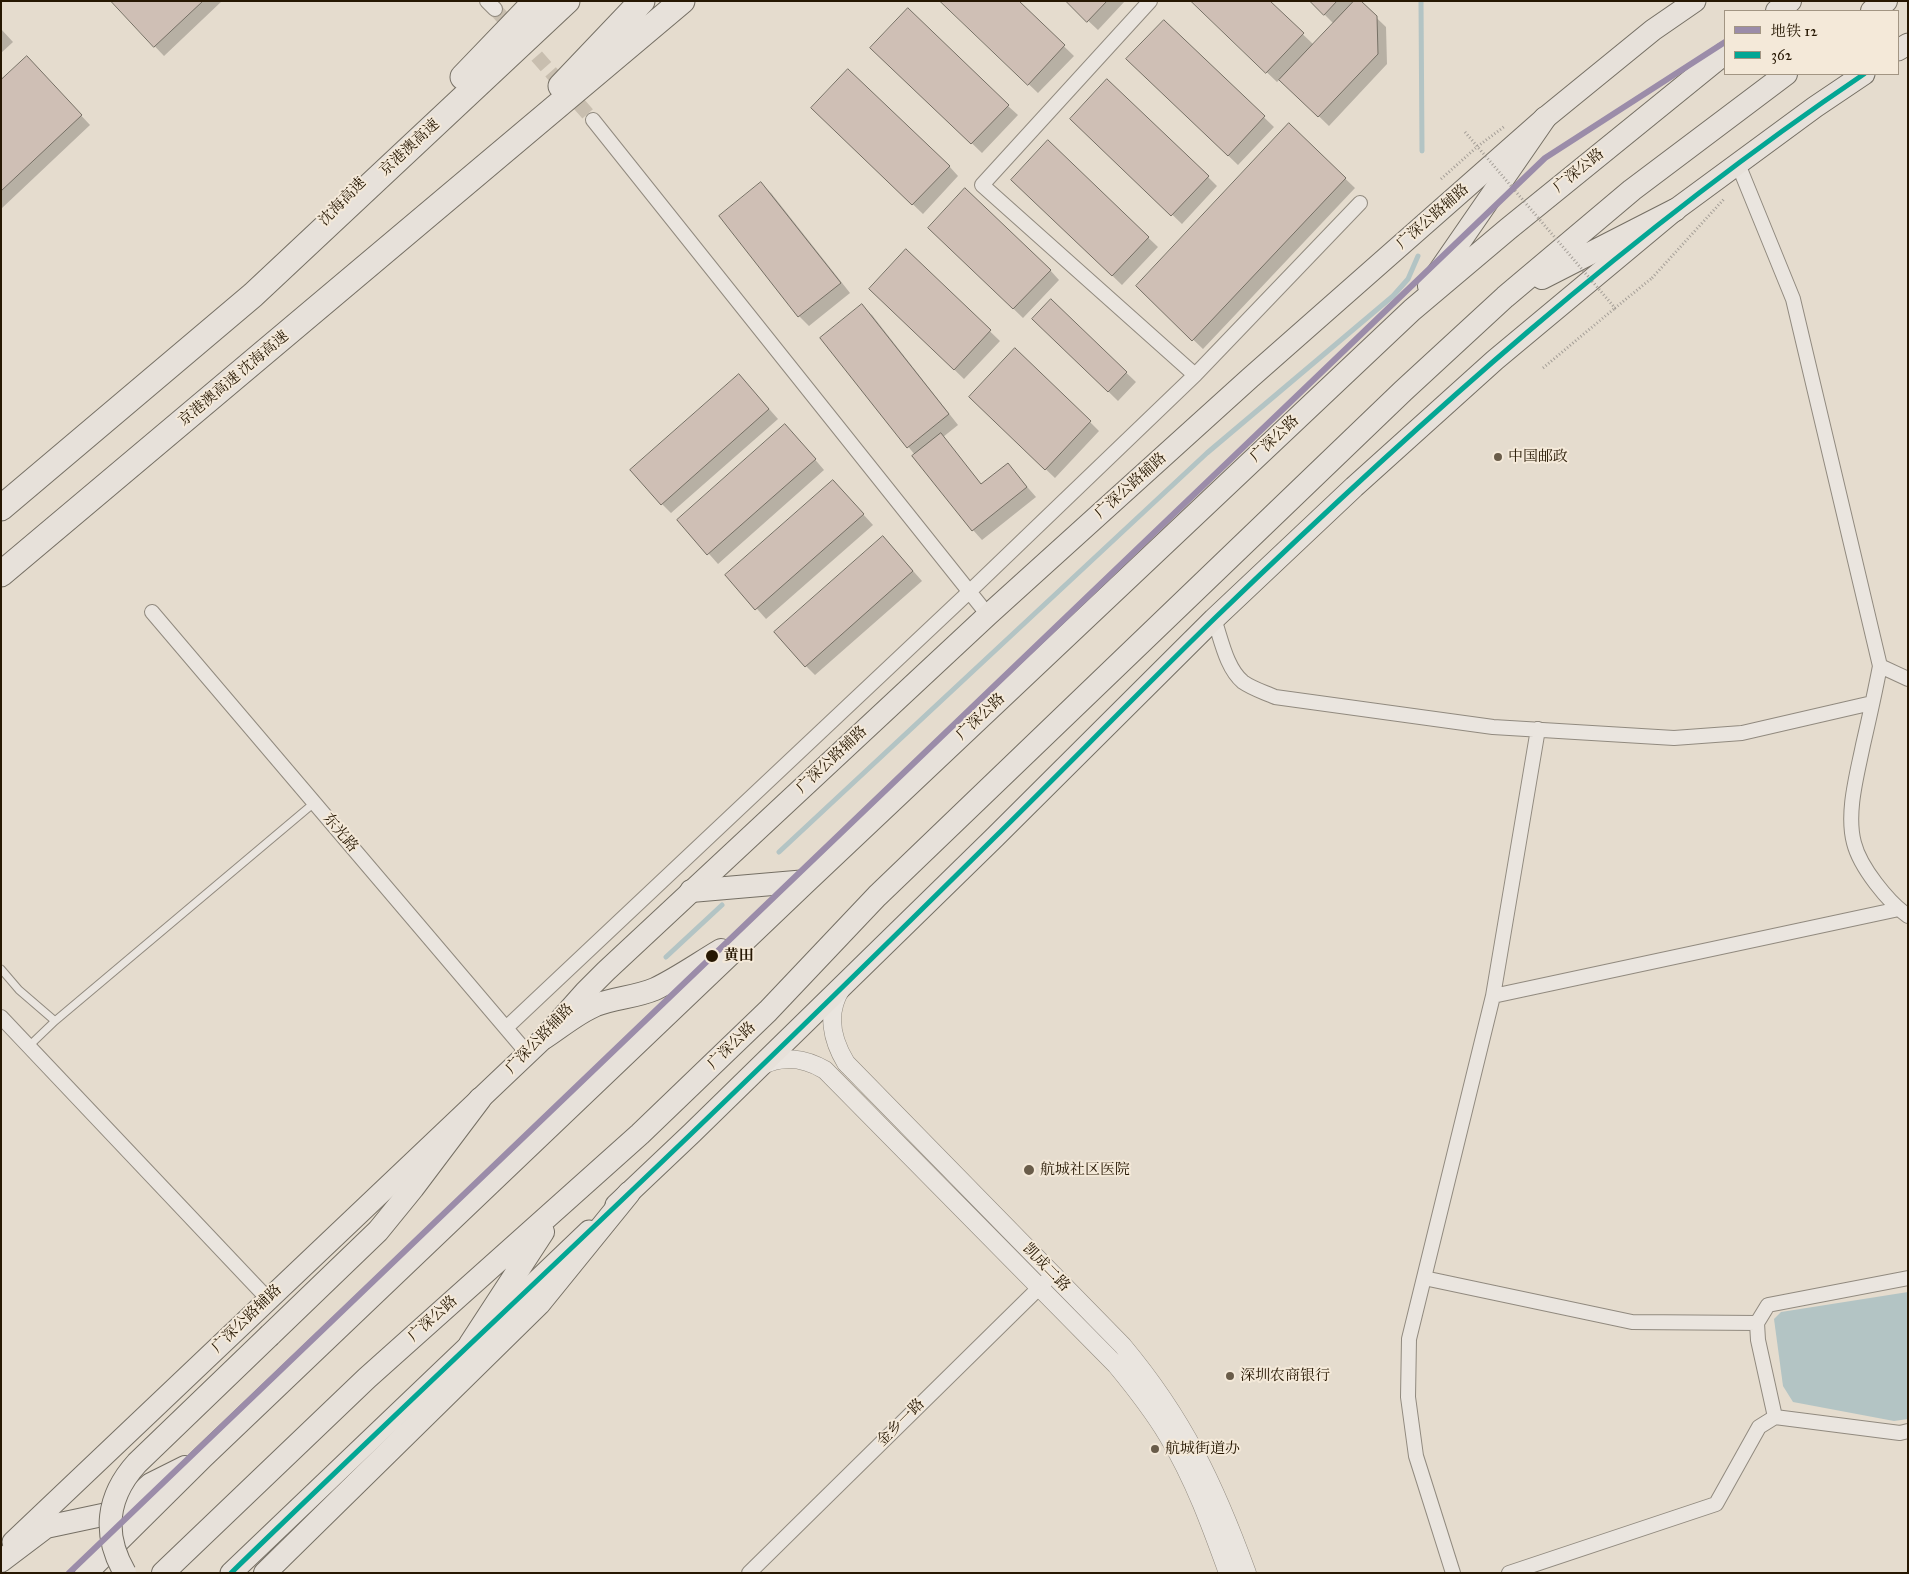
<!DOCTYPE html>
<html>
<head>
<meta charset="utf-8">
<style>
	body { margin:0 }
	#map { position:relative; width:1909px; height:1574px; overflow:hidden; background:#e5dcce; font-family:"IM FELL Great Primer","Noto Serif SC",serif }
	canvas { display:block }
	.frame { position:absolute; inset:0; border:2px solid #261702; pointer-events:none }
	.legend { position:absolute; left:1724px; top:10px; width:175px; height:65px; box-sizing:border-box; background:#f4e9d9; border:1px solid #a29583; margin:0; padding:6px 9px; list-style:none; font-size:15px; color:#261702 }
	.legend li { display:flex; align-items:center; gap:10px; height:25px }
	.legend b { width:25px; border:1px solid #a29583 }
</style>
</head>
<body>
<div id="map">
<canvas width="1909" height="1574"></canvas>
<div class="frame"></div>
<ul class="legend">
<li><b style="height:6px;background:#9b8ca9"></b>地铁 12</li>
<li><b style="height:6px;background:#03a694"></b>362</li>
</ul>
</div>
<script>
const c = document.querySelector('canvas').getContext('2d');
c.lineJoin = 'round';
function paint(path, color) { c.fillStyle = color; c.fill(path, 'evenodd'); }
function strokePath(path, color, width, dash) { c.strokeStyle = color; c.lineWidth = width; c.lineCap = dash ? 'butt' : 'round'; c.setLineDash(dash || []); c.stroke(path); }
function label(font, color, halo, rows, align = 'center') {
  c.font = font + ' "IM FELL Great Primer","Noto Serif SC",serif'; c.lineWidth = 4; c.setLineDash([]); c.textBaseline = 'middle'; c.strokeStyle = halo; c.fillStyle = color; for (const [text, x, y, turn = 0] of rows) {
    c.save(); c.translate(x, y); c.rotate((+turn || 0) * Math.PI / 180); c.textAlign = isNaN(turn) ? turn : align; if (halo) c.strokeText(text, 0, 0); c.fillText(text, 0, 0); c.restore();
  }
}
const water = new Path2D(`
	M1908,1292V1419L1894,1421L1793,1402L1783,1386L1774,1319L1781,1312Z`);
const shadow = new Path2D(`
	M112,1H222L164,56Z
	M941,1H1017L1074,56L1038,93Z
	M1067,1H1125L1098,30Z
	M1192,1H1268L1314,45L1334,24L1311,1H1359L1386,27L1387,64L1329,126L1280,79L1277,82Z
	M1164,21L1274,127L1238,165L1138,69Z
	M1,29L13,42L1,53Z
	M882,57L1008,106L1018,115L982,153Z
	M36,67L90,125L1,209V82Z
	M822,118L949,166L958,176L923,214Z
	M1289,125L1355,188L1203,349L1137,286Z
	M1081,128L1208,177L1217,186L1182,224Z
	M1048,142L1158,247L1122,285L1022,189Z
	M761,184L771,193L850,293L809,326L799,316L721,216Z
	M939,237L1050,270L1059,280L1023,318Z
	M906,251L1000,341L964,379L880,298Z
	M1051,301L1136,382L1118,401L1034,319Z
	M862,306L872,315L958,425L943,437L982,485L1008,465L1036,497L982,540L973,530L914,456L915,455L822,339Z
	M748,385L778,419L671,513L662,504Z
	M980,407L1090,422L1099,431L1055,478Z
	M795,436L824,470L718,564L679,520Z
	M833,481L873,525L766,619L727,575Z
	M892,547L922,581L815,675L806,666Z`);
const stream = new Path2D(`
	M1421,1L1422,151
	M779,852L1207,453L1393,296L1408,279L1418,256
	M666,957L722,905`);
const building = new Path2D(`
	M111,1H203L154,47Z
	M940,1H1019L1065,45L1028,85Z
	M1066,1H1107L1087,22Z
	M1191,1H1270L1304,33L1266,73Z
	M1310,1H1337L1324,15Z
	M1354,1H1361L1377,16L1378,54L1318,117L1279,80Z
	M908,8L1009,105L971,144L870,48Z
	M1164,20L1265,116L1228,156L1126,59Z
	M27,56L82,115L1,191V80Z
	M848,69L950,166L912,205L811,108Z
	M1107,79L1209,176L1171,216L1070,119Z
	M1289,123L1346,178L1192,341L1136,286Z
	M1048,140L1149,237L1112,276L1011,180Z
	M761,182L841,283L798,317L719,216Z
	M965,188L1051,270L1013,309L928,228Z
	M906,249L991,330L954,370L869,289Z
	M1051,299L1127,372L1108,392L1032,319Z
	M862,304L949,414L907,448L820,338Z
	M1015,348L1091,421L1045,470L969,397Z
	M739,374L769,409L661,505L630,470Z
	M785,424L816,459L707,555L677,520Z
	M941,433L981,484L1008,463L1027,487L972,531L912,456Z
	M833,480L864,514L755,610L725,575Z
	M883,536L913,571L805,667L774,632Z`);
const minorTunnel = new Path2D(`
	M495,9L593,120`);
const path = new Path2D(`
	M1441,179L1478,146L1505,126
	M1652,278L1724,199
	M1543,368L1615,308`);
const service = new Path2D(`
	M1,969L19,990L55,1021
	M29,1046L55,1021L314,803`);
const minor = new Path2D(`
	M487,1L495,9
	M1150,1L982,185L1195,375
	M593,120L988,615
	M1738,164L1793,299L1880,666L1908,679
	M152,612L528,1054
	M1214,619C1221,638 1226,668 1243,682C1253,689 1264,692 1275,697L1493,727L1674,738L1742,733L1872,703
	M1880,666C1875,692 1869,719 1863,745C1857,775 1846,813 1854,843C1860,867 1888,902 1908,916
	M1493,996L1899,909
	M1,1017L268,1299
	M506,1028L969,592L1195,375L1360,203
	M1424,1278L1632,1322L1757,1323
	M1775,1417L1758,1340L1757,1323L1768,1305L1908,1278
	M749,1573L1047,1280
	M1453,1573L1416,1456L1408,1397L1409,1339L1493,996L1538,729
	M1509,1573L1716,1504L1759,1427L1775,1417L1900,1433L1908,1431`);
const tertiary = new Path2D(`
	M841,989C826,1013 832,1040 846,1063L1123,1346C1184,1419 1215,1485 1247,1573
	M761,1066C782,1055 805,1058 825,1070L1116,1365C1135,1388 1153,1411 1168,1436C1194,1479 1211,1526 1228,1573`);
const primary = new Path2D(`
	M1898,50L1908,44
	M616,1205L692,1133L995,837L1214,619L1354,487L1495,360L1675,210L1815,107L1864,74
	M13,1542L544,1038L585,992L606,971L988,615L1250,378L1545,118L1653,30L1695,1
	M231,1573L589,1231`);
const trunk = new Path2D(`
	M1777,11L1790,1
	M1872,11L1886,1
	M1542,278L1675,210
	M1429,286L1545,118
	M691,891L807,881
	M544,1038C561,1027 577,1013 596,1005C615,998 636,997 655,989C678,978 699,963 721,950
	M270,1335L378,1231L413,1188L480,1099
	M470,1344L543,1232
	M1,1561L46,1527L121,1511L151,1484L185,1467
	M86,1573L203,1457L807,881L1412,310L1508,229L1725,53
	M163,1573L367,1378L640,1134L768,1011L877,896L1403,391L1505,297L1632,190L1786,74
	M265,1573L539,1304L629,1193`);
const motorway = new Path2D(`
	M463,77L536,1
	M561,86L642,1
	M1,508L253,295L567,1
	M1,574L682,1`);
const pathBridge = new Path2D(`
	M1465,132L1615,308L1652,278`);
const trunkBridge = new Path2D(`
	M125,1573C102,1534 107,1496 137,1463L270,1335`);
const bus1 = new Path2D(`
	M231,1573C383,1425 538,1281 691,1134C793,1036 894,937 994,838C1068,765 1141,690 1215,618C1418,422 1630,232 1864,74`);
const metro1 = new Path2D(`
	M69,1573L1545,158L1725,42`);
const markers = [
	[1498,457,5,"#695c49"],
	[712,956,7,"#261702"],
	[1029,1170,6,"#695c49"],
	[1230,1376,5,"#695c49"],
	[1155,1449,5,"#695c49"]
];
const streetNames = [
	["京港澳高速",410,148,-43],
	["广深公路",1579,171,-39],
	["沈海高速",343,202,-46],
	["广深公路辅路",1433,217,-41],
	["京港澳高速 沈海高速",234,379,-40],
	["广深公路",1275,439,-43],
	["广深公路辅路",1131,486,-42],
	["广深公路",981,717,-43],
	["广深公路辅路",832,760,-43],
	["东光路",340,833,50],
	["广深公路辅路",540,1039,-46],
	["广深公路",732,1046,-44],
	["凯成二路",1046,1268,46],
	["广深公路辅路",247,1319,-44],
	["广深公路",433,1319,-42],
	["金乡一路",901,1423,-45]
];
const poiNames = [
	["中国邮政",1508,457],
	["航城社区医院",1040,1170],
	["深圳农商银行",1240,1376],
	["航城街道办",1165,1449]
];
const stopNames = [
	["黄田",724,956]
];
paint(water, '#b3c4c4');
paint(shadow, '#0003');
strokePath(stream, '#b3c4c4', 5);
paint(building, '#cfbfb5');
strokePath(building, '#756f64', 1);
strokePath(minorTunnel, '#c8beaf', 14, [14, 7]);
strokePath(service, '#918a7f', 9);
strokePath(minor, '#918a7f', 16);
strokePath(tertiary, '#918a7f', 19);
strokePath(primary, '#756f64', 23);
strokePath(trunk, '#756f64', 24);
strokePath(motorway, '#756f64', 27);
strokePath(path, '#a49e97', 3, [1, 2.5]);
strokePath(service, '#eae5df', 7);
strokePath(minor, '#eae5df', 14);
strokePath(tertiary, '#eae5df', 18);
strokePath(primary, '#e7e1da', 21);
strokePath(trunk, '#e7e1da', 22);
strokePath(motorway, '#e7e1da', 25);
strokePath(trunkBridge, '#756f64', 24, []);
strokePath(pathBridge, '#a49e97', 3, [1, 2.5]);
strokePath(trunkBridge, '#e7e1da', 22);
strokePath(bus1, '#03a694', 5);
strokePath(metro1, '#9b8ca9', 6);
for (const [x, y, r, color] of markers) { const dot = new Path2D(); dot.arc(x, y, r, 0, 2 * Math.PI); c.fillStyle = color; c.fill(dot); strokePath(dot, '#f4e9d9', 2); }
label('15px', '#261702', '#f4e9d9', streetNames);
label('15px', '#261702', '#f4e9d9', poiNames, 'left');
label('bold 15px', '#261702', '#f4e9d9', stopNames, 'left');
</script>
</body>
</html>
